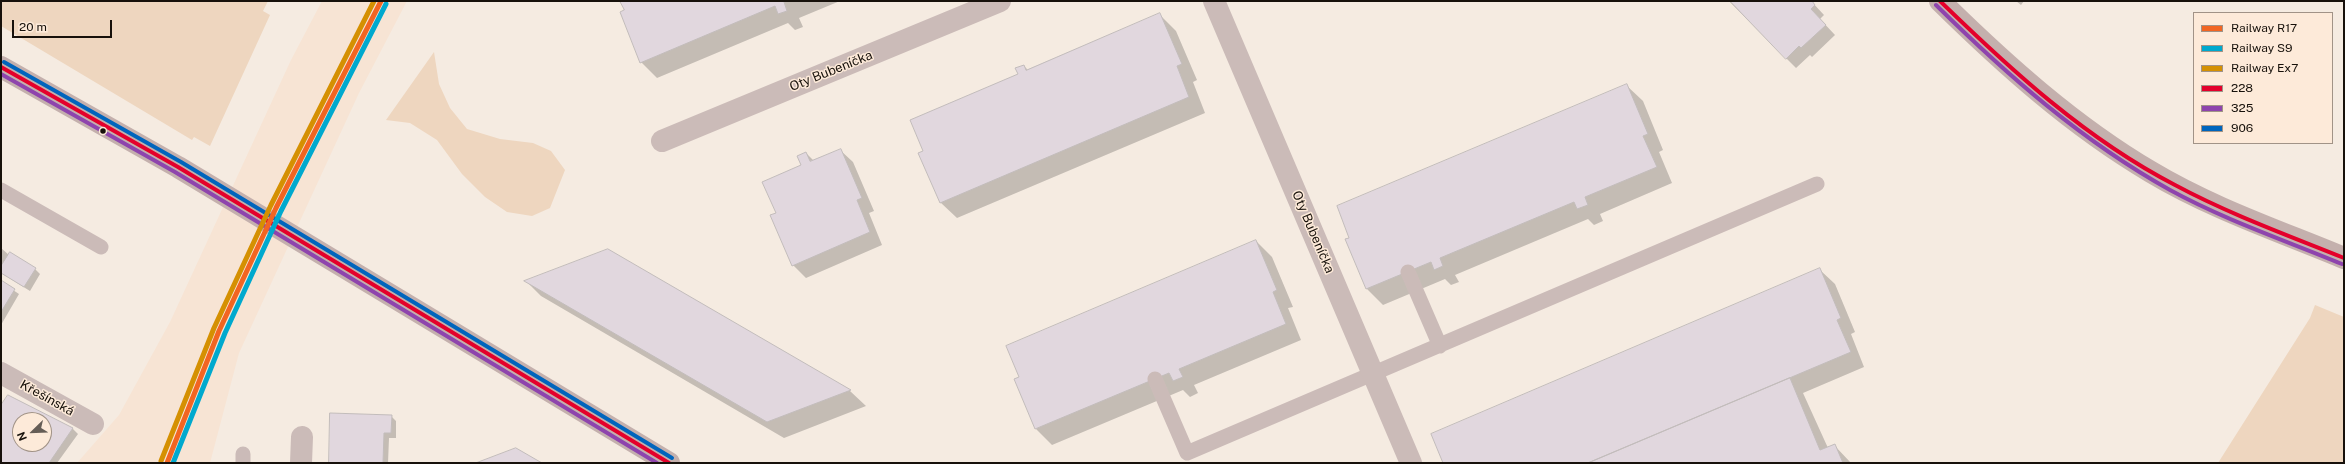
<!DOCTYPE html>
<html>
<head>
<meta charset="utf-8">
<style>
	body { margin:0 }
	#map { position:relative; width:2345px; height:464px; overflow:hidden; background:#f5ebe1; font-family:"Public Sans",sans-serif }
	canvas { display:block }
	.frame { position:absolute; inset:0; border:2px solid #17110b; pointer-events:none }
	.legend { position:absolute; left:2193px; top:12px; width:140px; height:132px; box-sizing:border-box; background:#fdead9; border:1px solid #a19387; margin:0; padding:5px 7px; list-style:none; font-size:12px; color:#17110b }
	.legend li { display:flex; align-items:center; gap:8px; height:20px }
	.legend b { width:20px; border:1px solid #a19387 }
	.north { position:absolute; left:12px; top:412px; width:40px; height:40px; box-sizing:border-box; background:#fdead9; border:1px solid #a19387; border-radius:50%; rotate:247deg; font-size:11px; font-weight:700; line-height:16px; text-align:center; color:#17110b }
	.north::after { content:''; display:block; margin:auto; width:14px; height:18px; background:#655d56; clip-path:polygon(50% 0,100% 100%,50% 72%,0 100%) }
	.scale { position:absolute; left:12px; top:20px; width:100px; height:18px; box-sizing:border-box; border:2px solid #17110b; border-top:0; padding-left:5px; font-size:12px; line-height:14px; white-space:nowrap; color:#17110b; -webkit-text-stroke:3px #fdead9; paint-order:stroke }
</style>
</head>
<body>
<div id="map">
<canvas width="2345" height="464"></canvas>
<div class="frame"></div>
<ul class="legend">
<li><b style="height:5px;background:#f26522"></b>Railway R17</li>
<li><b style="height:5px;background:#00a9ce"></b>Railway S9</li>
<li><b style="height:5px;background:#d59002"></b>Railway Ex7</li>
<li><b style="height:5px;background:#e4002b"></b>228</li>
<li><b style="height:5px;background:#8e44ad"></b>325</li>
<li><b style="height:5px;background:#0065bd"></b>906</li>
</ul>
<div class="north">N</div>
<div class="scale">20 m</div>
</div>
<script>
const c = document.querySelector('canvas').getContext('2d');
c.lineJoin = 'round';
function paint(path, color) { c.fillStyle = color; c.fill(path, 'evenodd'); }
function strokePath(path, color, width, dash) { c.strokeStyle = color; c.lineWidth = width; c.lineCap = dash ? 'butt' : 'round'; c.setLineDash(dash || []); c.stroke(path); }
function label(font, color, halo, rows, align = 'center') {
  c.font = font + ' "Public Sans",sans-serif'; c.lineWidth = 3; c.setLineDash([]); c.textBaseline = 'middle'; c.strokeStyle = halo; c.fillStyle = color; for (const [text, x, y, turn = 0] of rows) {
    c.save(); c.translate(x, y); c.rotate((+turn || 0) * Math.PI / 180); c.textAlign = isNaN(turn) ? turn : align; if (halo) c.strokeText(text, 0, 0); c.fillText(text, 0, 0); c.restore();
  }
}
const built = new Path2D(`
	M322,1H407L359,93L239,353L210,463H77L119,415L170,322L291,60Z`);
const green = new Path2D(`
	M1,1H268L263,11L270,15L210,146L194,137L192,140L1,26Z
	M434,52L439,84L450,108L467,129L500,139L533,143L551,151L565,170L550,208L532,216L507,212L485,197L462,174L437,140L410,123L386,120Z
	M2315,305L2344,317V463H2218L2310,318Z`);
const shadow = new Path2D(`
	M621,1H840L799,18L803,27L795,30L788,23L657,78L641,62Z
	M1729,1H1811L1824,15L1820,19L1835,35L1812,57L1810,55L1796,68Z
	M2016,1H2024L2021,5Z
	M1160,15L1176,31L1197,80L1193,82L1205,113L957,218L940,202L924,151L1019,75L1024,66L1029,71Z
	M1626,85L1643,101L1663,150L1659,152L1672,183L1600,214L1603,221L1594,225L1588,219L1455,275L1459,282L1451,285L1445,279L1383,305L1367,289L1346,240Z
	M840,150L853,162L874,211L869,213L882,245L806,278L793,265L777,214L802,166L806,153L814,161Z
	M1256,241L1272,257L1293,307L1288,308L1301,340L1194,385L1198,393L1190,397L1183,390L1052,445L1036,429Z
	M1,248L9,255L35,269L40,274L30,291L1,273Z
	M608,250L850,391L866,406L784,438L541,296L526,281Z
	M1820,270L1835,284L1855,332L1851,334L1864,367L1803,393L1828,448L1834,445L1851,463H1444Z
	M1,282L19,294L1,325Z
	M8,396L73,429L78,434L57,463H1V407ZM20,420H44V444H20Z
	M391,416L396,421V438H389L388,463H330Z`);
const building = new Path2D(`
	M620,1H787L784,2L787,11L778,14L775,6L640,63L620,12L624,10Z
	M1730,1H1812L1815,5L1811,9L1826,25L1801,48L1799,46L1786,59Z
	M1160,13L1182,64L1177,66L1189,97L940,203L918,153L923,151L910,120L1018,74L1015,68L1024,65L1026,70Z
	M1627,84L1648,134L1643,136L1657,167L1585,197L1588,205L1577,209L1574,202L1440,258L1443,266L1434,270L1431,262L1366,289L1345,239L1349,238L1337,206Z
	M841,149L862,198L857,200L870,232L792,266L770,215L776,213L762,182L801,165L797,156L806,152L810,161Z
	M1256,240L1277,290L1273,292L1286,324L1179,369L1183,377L1173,381L1169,373L1035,429L1014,379L1019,377L1006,346Z
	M608,249L851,390L767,422L524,281Z
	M10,252L36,268L24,287L1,273V266Z
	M1820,268L1841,318L1837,320L1851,352L1588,463H1443L1431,434Z
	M1,280L15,289L1,312Z
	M1790,378L1820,450L1835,444L1843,463H1588Z
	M8,395L73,428L49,463H1V405ZM20,420H44V444H20Z
	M330,413L392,415L391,433H384L383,463H329Z
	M516,448L542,463H476Z`);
const lane = new Path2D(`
	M1,190L101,247
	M1408,272L1440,346
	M1155,379L1187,453L1817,184
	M243,463V454`);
const street = new Path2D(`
	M1214,1L1411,463
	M662,141L1000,1
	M1,373L93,424
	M301,463L302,437`);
const secondary = new Path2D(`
	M1940,1C2004,64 2073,126 2151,172C2211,208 2279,231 2344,258
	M1,67L178,167L669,463`);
const bus1 = new Path2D(`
	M1940,1C2011,70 2086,139 2175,185C2229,214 2287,235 2344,258
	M1,67L178,167L669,463`);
const bus2 = new Path2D(`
	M1936,5C2007,75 2082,141 2170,190C2225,220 2284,240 2342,264
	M1,74L175,172L657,463`);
const bus3 = new Path2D(`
	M4,62L181,162L672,458`);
const rail1 = new Path2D(`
	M167,463L219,331L276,208L381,1`);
const rail2 = new Path2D(`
	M173,463L225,333L281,211L386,4`);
const rail3 = new Path2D(`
	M161,461L214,328L271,205L374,1`);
const markers = [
	[103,131,3.5,"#17110b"]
];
const streetNames = [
	["Oty Bubeníčka",831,71,-22],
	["Oty Bubeníčka",1313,232,67],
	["Křešínská",47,398,29]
];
paint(built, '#f7e4d4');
paint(green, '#eed6bf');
paint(shadow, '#0003');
paint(building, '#e1d7de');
strokePath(building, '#c2bcbb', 1);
strokePath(lane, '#cbbbb8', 15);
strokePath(street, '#cbbbb8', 22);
strokePath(secondary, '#c4b0ad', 22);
strokePath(bus1, '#e4002b', 4);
strokePath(bus2, '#8e44ad', 4);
strokePath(bus3, '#0065bd', 4);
strokePath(rail1, '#f26522', 5);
strokePath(rail2, '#00a9ce', 5);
strokePath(rail3, '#d59002', 5);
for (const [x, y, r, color] of markers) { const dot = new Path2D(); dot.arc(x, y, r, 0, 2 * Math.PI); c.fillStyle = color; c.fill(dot); strokePath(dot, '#fdead9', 1.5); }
label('13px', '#17110b', '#fdead9', streetNames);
</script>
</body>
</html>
